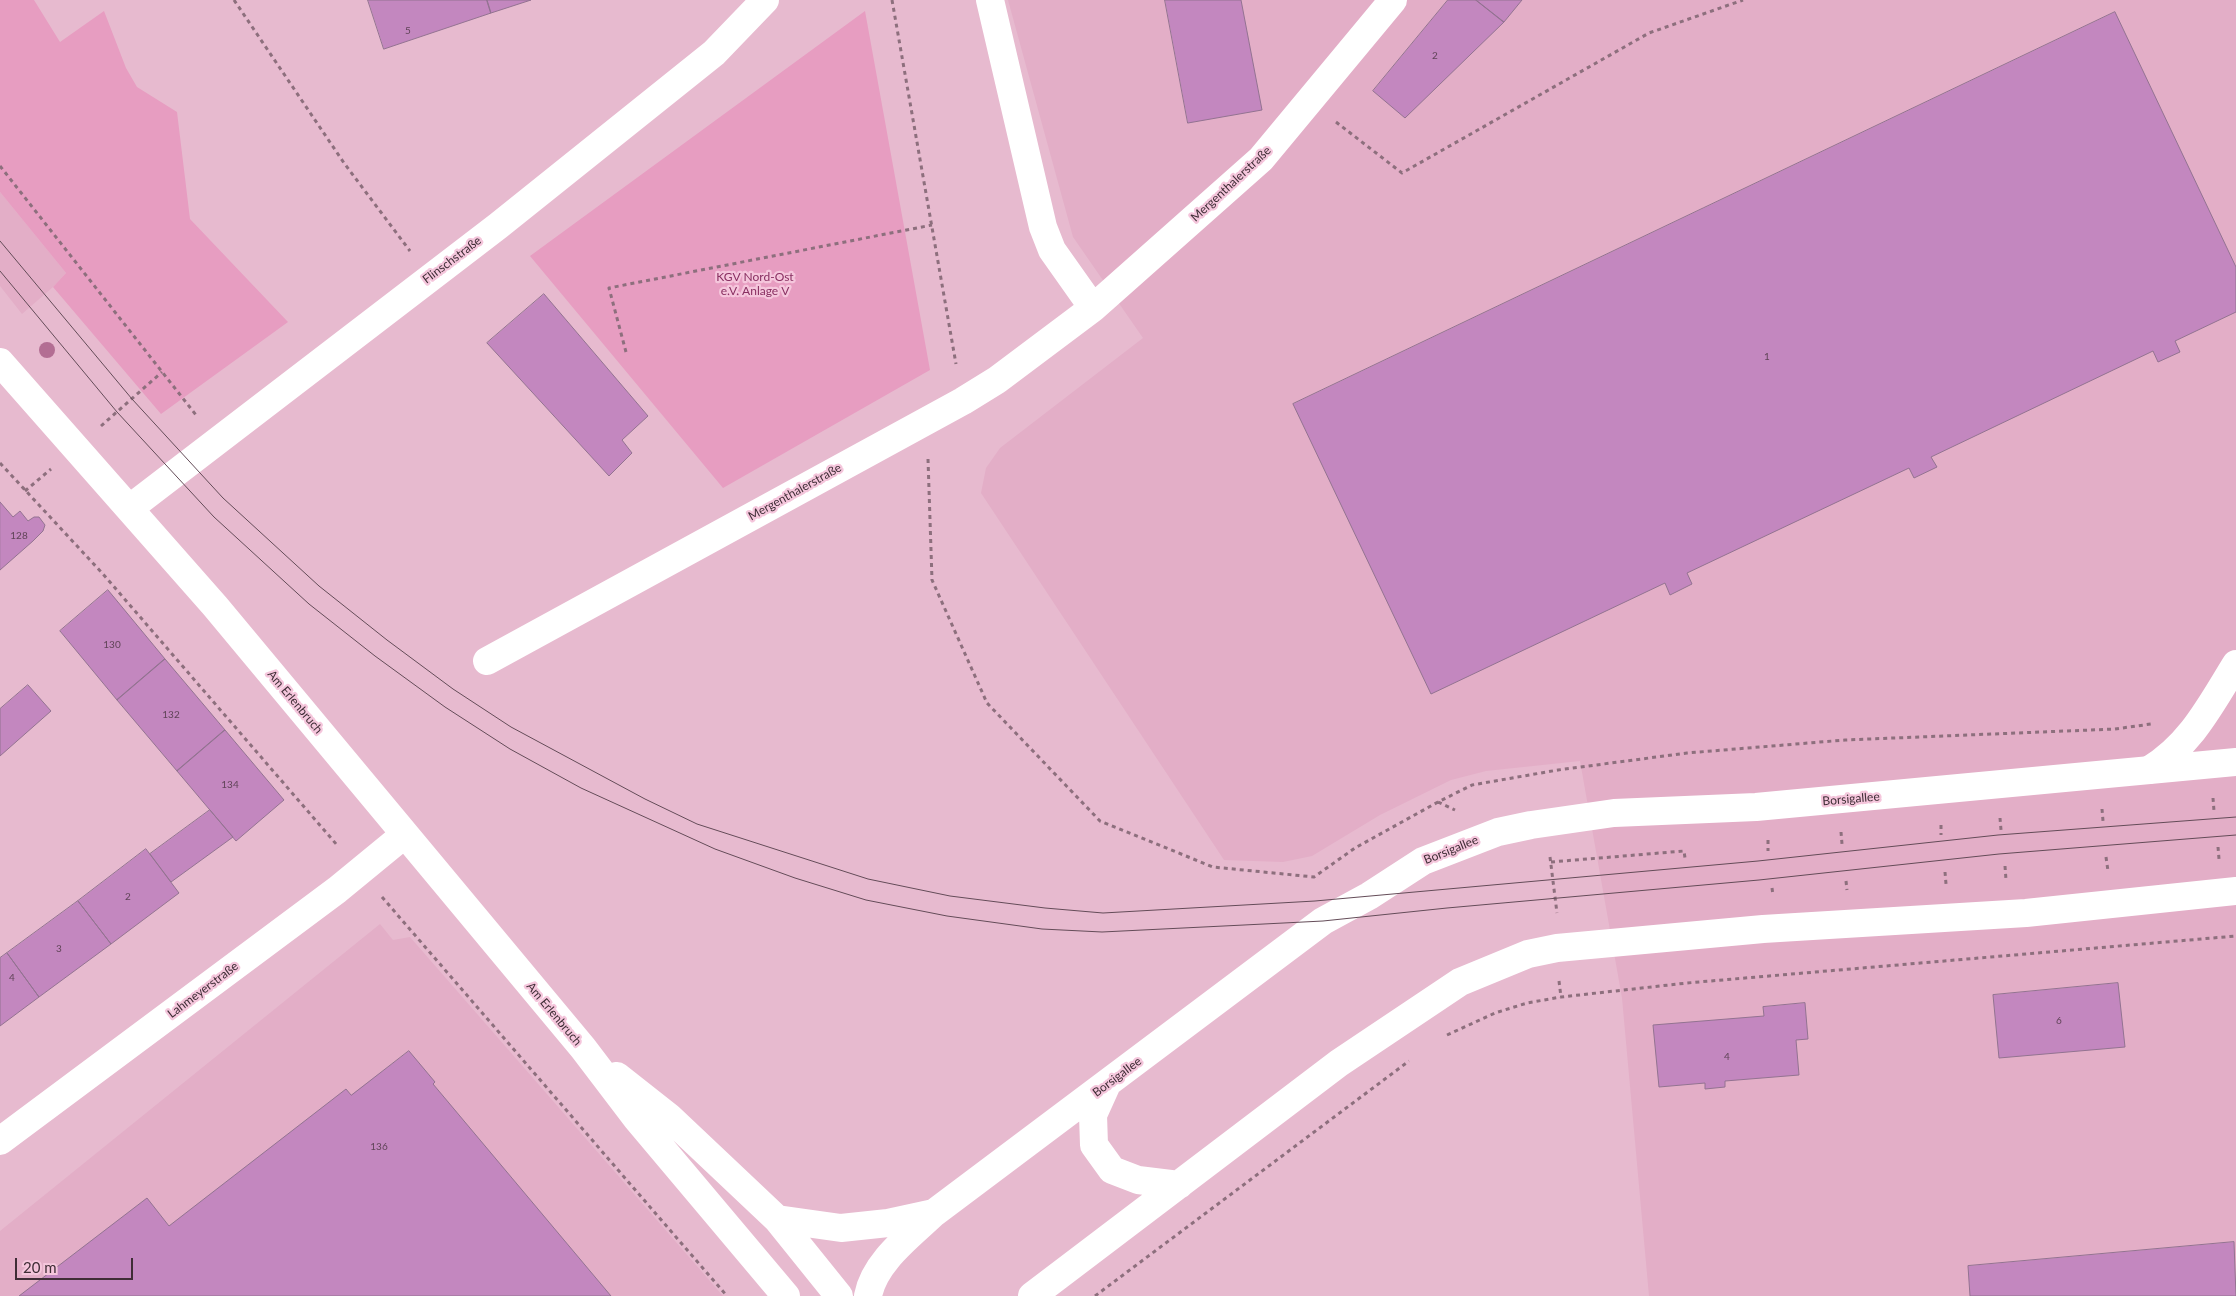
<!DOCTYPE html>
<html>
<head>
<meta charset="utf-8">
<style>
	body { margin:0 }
	#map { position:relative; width:2236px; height:1296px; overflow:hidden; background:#e7bacf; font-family:Lato,sans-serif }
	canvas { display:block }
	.scale { position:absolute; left:15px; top:1258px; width:118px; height:22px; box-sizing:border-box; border:2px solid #3f2d36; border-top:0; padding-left:6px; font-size:15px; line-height:18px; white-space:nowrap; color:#3f2d36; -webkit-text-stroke:4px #f5c6dc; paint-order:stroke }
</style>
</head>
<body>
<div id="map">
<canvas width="2236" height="1296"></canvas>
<div class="scale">20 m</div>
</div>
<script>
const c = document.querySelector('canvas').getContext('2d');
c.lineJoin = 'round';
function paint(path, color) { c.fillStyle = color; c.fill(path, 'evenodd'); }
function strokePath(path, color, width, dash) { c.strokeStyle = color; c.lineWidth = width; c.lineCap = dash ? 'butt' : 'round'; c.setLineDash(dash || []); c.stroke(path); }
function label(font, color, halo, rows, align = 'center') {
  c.font = font + ' Lato,sans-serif'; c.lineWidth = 4.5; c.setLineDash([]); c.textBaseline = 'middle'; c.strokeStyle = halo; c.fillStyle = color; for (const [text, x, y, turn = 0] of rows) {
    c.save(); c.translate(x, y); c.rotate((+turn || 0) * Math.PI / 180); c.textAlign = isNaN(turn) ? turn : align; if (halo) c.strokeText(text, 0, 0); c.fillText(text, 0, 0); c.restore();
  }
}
const built = new Path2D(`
	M1008,0H2236V1296H1649L1622,998L1580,761L1486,771L1451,780L1380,815L1312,856L1283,862L1224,860L981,493L986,468L1000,448L1143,338L1073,237Z
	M0,192L66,273L53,287L22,314L0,286Z
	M380,924L393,940L410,937L723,1296H0V1231Z`);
const green = new Path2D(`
	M0,0H34L60,42L104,11L126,68L137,87L177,112L190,219L288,322L161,414L53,287L66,273L0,192Z
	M865,11L930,370L723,488L530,256Z`);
const building = new Path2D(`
	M368,0H487L491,13L384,49Z
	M487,0H531L491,13Z
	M1165,0H1241L1262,110L1188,123Z
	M1448,0H1476L1504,22L1405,118L1373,91Z
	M1476,0H1522L1504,22Z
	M2115,12L2236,267V312L2175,341L2180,352L2158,362L2153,351L1931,457L1937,467L1914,478L1909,468L1687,573L1692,584L1670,595L1665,583L1431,694L1293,404Z
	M544,294L648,416L622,440L632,453L609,476L487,343Z
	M0,502L13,517L20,511L28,521L34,517H39L45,525L43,531L33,541L0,570Z
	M108,590L165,659L117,700L60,631Z
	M165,659L225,730L177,771L117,700Z
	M28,685L51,711L0,756V709Z
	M225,730L284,800L236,841L177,771Z
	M210,810L233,837L171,882L150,854Z
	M146,849L179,893L111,944L78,901Z
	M78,901L111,944L39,997L7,953Z
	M7,953L39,997L0,1026V958Z
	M2118,983L2125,1047L1999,1058L1993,995Z
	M1805,1003L1808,1039L1796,1040L1799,1075L1725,1081V1087L1705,1089V1083L1659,1087L1653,1025L1764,1016L1763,1007Z
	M409,1051L435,1082L433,1084L611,1296H19L147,1198L169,1226L346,1089L351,1095Z
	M2234,1242L2236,1296H1970L1968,1266Z`);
const path = new Path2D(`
	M234,0L344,163L410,251
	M892,0L956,364
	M1336,122L1402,173L1649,33L1743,0
	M0,166L196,415
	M626,352L609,288L932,225
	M101,426L162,372
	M928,459L932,580L987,703L1100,821L1213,867L1314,877L1355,848L1438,802L1472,785L1558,770L1687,753L1845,740L2115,729L2151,724
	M0,463L103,574L337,845
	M25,491L51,469
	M2213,798L2214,811
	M1438,802L1455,810
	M2102,809L2103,821
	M2000,818L2001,830
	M1941,825V835
	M1841,832L1842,844
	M1768,840V851
	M2218,847L2219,859
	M1550,857L1557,913
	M2106,857L2108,871
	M1551,862L1684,851L1685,858
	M2005,866L2006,880
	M1945,872L1946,884
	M1846,881L1847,890
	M1772,888L1773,895
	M382,897L727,1296
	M1559,981L1561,997
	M1447,1035L1495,1013L1527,1003L1561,997L1687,983L2236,936
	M1095,1296L1409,1061`);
const street = new Path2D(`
	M990,0L1043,227L1052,250L1093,308
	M130,508L498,226L714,53L765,0
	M487,661L963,401L997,380L1093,308L1261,159L1393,0
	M2149,770C2191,745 2211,704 2236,664
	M0,1141L337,890L404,835`);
const secondary = new Path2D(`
	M0,362L215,606L583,1048L637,1119L786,1296
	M617,1076L669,1117L777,1219L839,1296
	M1107,1084L1093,1115L1094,1145L1112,1170L1138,1180L1179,1185
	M777,1219L841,1228L888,1223L934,1213L1323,921L1369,896L1423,861L1498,832L1531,825L1614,813L1756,807L2236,762
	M868,1296C874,1262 910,1236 934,1213
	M1032,1296L1339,1063L1460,982L1528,954L1557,948L1763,929L2026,913L2236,891`);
const tram = new Path2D(`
	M0,241L132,399L223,498L319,586L387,640L453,689L511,727L645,799L697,824L868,879L950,896L1045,908L1103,913L1315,901L1758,861L1998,835L2236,817
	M0,271L117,412L214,517L309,604L375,656L445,707L510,749L581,788L715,849L795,878L866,900L947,916L1042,929L1102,932L1244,925L1323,921L1447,908L1759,880L1999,854L2236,835`);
const trees = [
	[47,350]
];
const numberNames = [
	["5",408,31],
	["2",1435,56],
	["1",1767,357],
	["128",19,536],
	["130",112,645],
	["132",171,715],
	["134",230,785],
	["2",128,897],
	["3",59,949],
	["4",12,978],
	["6",2059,1021],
	["4",1727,1057],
	["136",379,1147]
];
const streetNames = [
	["Mergenthalerstraße",1231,184,-43],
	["Flinschstraße",452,260,-37],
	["Mergenthalerstraße",795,492,-29],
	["Am Erlenbruch",295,702,50],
	["Borsigallee",1851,799,-5],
	["Borsigallee",1451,850,-22],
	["Lahmeyerstraße",203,990,-37],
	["Am Erlenbruch",554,1014,50],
	["Borsigallee",1117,1077,-37]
];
const parkNames = [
	["KGV Nord-Ost",755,277],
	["e.V. Anlage V",755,291]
];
paint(built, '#e3aec7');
paint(green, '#e79dc1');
paint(building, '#c387bf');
strokePath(building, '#937391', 1);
strokePath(path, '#8d6f7d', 3, [4, 4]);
strokePath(street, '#fff', 28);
strokePath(secondary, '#fff', 28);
strokePath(tram, '#644c58', 1);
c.fillStyle = '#b36e93';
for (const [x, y] of trees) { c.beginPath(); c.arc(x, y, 8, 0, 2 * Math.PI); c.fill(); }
label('10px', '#604458', null, numberNames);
label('12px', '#3f2d36', '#f5c6dc', streetNames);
label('12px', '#893062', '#f5c6dc', parkNames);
</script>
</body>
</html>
